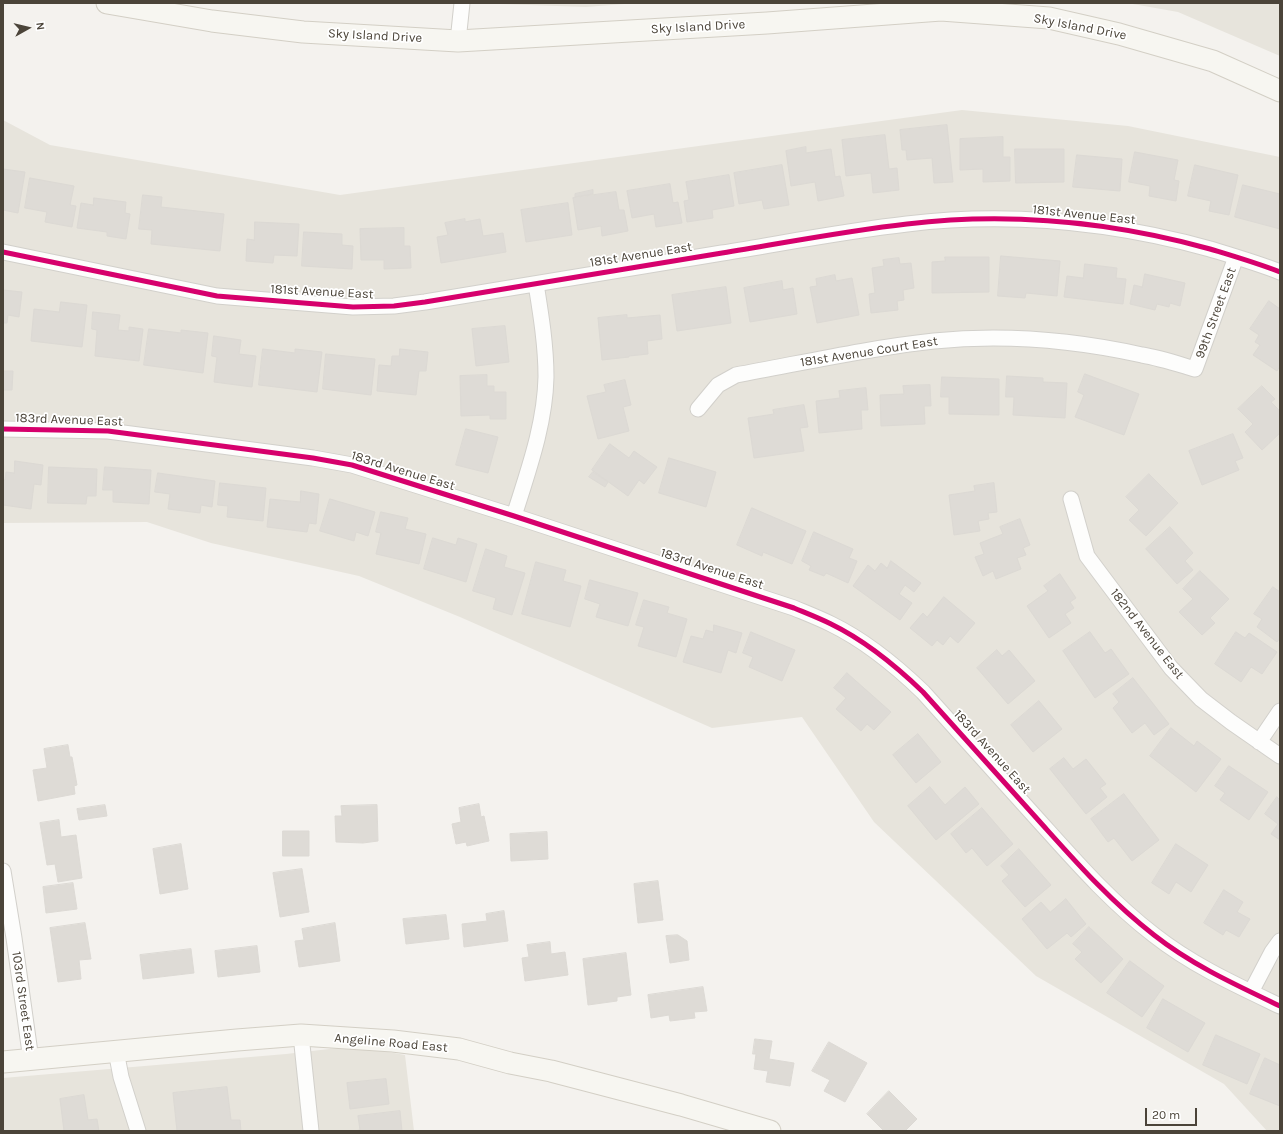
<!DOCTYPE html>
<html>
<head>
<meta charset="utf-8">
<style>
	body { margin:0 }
	#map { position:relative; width:1283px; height:1134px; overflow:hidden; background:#f4f2ee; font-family:Karla,sans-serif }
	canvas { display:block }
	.frame { position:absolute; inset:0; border:4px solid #4b4439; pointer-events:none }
	.north { position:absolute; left:8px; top:8px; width:40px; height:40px; -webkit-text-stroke:3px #fff; paint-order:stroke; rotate:82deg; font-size:11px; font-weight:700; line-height:16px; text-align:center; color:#4b4439 }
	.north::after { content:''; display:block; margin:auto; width:14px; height:18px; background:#4b4439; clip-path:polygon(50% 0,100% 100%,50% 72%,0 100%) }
	.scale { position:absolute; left:1145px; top:1108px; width:52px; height:18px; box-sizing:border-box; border:2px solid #4b4439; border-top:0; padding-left:5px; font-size:12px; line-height:14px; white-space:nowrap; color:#4b4439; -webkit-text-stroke:3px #fff; paint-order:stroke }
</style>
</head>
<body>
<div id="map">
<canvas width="1283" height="1134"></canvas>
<div class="frame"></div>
<div class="north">N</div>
<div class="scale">20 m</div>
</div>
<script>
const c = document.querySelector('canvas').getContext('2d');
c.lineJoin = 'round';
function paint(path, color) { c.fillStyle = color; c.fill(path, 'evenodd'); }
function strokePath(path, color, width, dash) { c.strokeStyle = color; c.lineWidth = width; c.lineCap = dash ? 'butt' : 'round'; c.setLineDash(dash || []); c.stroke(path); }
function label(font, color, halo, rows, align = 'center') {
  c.font = font + ' Karla,sans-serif'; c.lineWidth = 3.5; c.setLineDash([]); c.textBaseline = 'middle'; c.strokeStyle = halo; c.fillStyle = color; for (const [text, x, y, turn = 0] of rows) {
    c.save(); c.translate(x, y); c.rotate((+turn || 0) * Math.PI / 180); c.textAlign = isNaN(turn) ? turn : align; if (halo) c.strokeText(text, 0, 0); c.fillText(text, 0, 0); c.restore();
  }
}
const residential = new Path2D(`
	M472,3H637L586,7Z
	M1127,3H1280V56L1178,12Z
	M962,110L1128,126L1280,157V1131H1267L1224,1084L1036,976L874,822L802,717L712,728L460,617L359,576L211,543L147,522L3,523V120L50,145L340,195Z
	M355,1046L405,1055L414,1131H3V1078L286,1054Z`);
const building = new Path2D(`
	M947,125L953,182L934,183L932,158L907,160L906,150H902L900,130Z
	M885,135L889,169L897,168L899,190L873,193L871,173L846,176L842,140Z
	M1003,137V157H1010V181L983,182V169L960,170V139Z
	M806,147V153L831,149L835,177L840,176L844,196L818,201L815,182L791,186L786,151Z
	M1015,149H1064V182L1016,183Z
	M1135,152L1178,160L1174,180L1179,181L1176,201L1149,196L1150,186L1129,182Z
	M1077,155L1122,159L1120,191L1073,187Z
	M782,165L789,205L764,209L762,200L739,204L734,173Z
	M1195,165L1238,175L1229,215L1209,211L1211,201L1188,196Z
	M3,169L25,172L18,213L3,210Z
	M729,175L734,206L712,210L713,218L687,222L684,201L689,200L686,182Z
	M30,178L74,186L70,205L76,206L72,227L45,222L47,212L25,208Z
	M670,184L673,203L678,202L682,223L656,227L654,214L632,218L627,191Z
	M1243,185L1280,194V229L1235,217Z
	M593,190V194L575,197V194Z
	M616,192L619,210H624L628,231L602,236L601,226L578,230L573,198Z
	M143,195L162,197L161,207L224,214L220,251L151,244L152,230L139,229Z
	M94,198L126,202L125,213L130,214L126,239L107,236V232L77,228L81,203L93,205Z
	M568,203L572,235L526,242L521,210Z
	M465,219V222L480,219L483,236L503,233L506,252L441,263L437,237L448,235L445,223Z
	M255,222L299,224L297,256L274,255L273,263L246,261L247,239L254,240Z
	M404,228V246H410L411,268L384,269V260H361L360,229Z
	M304,232L342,234V245L353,246L352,269L302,266Z
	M1001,256L1060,261L1057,296L1026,293L1025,298L998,296Z
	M945,257H989V292L932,293V262L945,261Z
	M899,258L900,264L911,263L914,288L903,290L904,300L897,301L898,310L871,313L869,294L875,293L872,268L884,266L883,260Z
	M1085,264L1117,268L1116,278L1126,279L1123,304L1064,297L1067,276L1083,278Z
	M1145,274L1185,283L1180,306L1170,303L1169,307L1157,304L1155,310L1130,304L1134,285L1142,287Z
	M835,275L836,281L852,278L859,315L817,323L810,287L817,286L816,279Z
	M782,281L783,290L793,288L797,314L750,322L744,288Z
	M726,287L731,323L677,331L672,295Z
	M3,290L22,292L19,317L8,315L7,323H3Z
	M1269,301L1280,309V366L1277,371L1253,355L1260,345L1255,342L1259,335L1250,329Z
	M61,302L87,305L82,347L31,341L34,309L59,312Z
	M93,312L120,315L118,330L129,331V327L143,329L139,361L95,356L97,330L92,329Z
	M627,315V318L660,315L662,339L647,341L648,354L629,356V357L602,360L598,318Z
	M505,326L509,362L476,366L472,329Z
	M149,329L181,333V330L208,333L203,373L144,365Z
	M214,336L241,340L239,354L256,356L252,387L214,382L217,357L212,356Z
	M263,349L295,353V349L322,352L317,392L259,385Z
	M400,349L428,352L426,371H419L416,395L377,391L379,365L391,366L392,356H399Z
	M326,354L375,359L371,395L323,389Z
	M3,371H13L12,390H3Z
	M1085,374L1139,394L1124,435L1075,417L1084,395L1078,392Z
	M487,375V386H494V392H506V419H490V415L461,416L460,376Z
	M1007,376L1043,378V382L1067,383L1065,418L1013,415L1014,397H1006Z
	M942,377L999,379V415L949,414V397H941Z
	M625,380L631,405L623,407L629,431L598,439L587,396L606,392L604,385Z
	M930,385L931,406H924L925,424L881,426L880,395L904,394L903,386Z
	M1262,386L1275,399L1271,402L1280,411V433L1262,450L1245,432L1253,424L1238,409Z
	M866,388L868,410H861L862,429L819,433L816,401L840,398L839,391Z
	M804,405L808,427L800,428L804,451L754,458L748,418L774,414L773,410Z
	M466,429L498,437L488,473L456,465Z
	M1233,434L1243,458L1235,461L1239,470L1202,485L1189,451Z
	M610,444L629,458L634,451L657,467L644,484L639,480L628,496L592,470Z
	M669,458L716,472L706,507L659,493Z
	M15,461L43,465L41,485L34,484L31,509L3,505V479L5,480L6,472L14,473Z
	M49,467L97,469L96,496H87L86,504L48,503Z
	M105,467L151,470L149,504L113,502V490H103Z
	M593,472L608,482L605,487L589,477Z
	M158,473L215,481L212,507L201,505L200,513L168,509L170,494L155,492Z
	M1149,474L1178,503L1146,536L1129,520L1139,510L1126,497Z
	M220,483L266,488L263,521L227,517L228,506L218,505Z
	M994,483L997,512L988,513L989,519L978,521L980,531L954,535L949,495L975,491L974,486Z
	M301,491L319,494L316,524L309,523L307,532L267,527L270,499L300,502Z
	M330,499L375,512L368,536L356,532L354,541L320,531Z
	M752,508L806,531L792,564L763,552L762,556L737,545Z
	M381,512L408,518L405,529L426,534L419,564L376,554L381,533L376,532Z
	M1020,519L1030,545L1023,548L1026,555L1017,558L1021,569L996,579L993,571L983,576L975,557L984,554L980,543L1003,534L1000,527Z
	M1170,527L1193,553L1185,561L1193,570L1177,584L1146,549Z
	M814,532L853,549L849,558L857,561L848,583L826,573L824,576L809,570L811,566L802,561Z
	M433,538L456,545L458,538L477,544L466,582L424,569Z
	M486,549L507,556L504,567L525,573L512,615L493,609L496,598L473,591Z
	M891,561L921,583L914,592L905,585L899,594L912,603L900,620L853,586L868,565L875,571L881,563L887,568Z
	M536,562L566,570L563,581L581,586L570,627L522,614Z
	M1200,571L1229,599L1210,618L1215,623L1202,635L1179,612L1193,599L1183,589Z
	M1060,574L1076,598L1070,602L1074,608L1065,614L1071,623L1049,638L1027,606L1048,591L1044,586Z
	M590,580L638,593L628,626L596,617L600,604L585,599Z
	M1273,587L1280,592V638L1277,642L1257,627L1262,619L1254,614Z
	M944,597L975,623L958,643L950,636L943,645L937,640L932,646L910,628L923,613L927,617Z
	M644,600L669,607L667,613L687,619L676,657L638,646L644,627L636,625Z
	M714,625L742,633L736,653L728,650L721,673L683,662L691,636L703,639L706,630L713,632Z
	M751,632L795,650L782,681L749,667L753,657L743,653Z
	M1090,632L1105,653L1111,649L1129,674L1095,698L1063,651Z
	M1236,632L1245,638L1249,633L1277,652L1262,674L1251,667L1241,682L1215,664Z
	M997,650L1002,656L1009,650L1035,681L1008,704L977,668Z
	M847,673L891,712L874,730L867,724L861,731L836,709L846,698L834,688Z
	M1133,678L1169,724L1154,735L1145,723L1132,733L1113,708L1119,702L1113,694Z
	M1039,701L1062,729L1033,752L1011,725Z
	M1171,728L1194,746L1197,741L1221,759L1196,792L1150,756Z
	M918,734L941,762L916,783L893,755Z
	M68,745L70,757H72L77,785L74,786L75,794L38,801L33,770L47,768L44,749Z
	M1064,758L1073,769L1086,759L1106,784L1100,788L1107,797L1086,814L1050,769Z
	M1229,766L1268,792L1249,820L1220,800L1225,793L1215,786Z
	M930,787L945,805L965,787L979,804L936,840L908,806Z
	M1124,794L1159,840L1132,861L1114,838L1108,842L1091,819Z
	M1277,797L1280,800V840L1271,834L1278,824L1265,814Z
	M479,804L481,817L484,816L489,841L467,846L466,842L456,844L452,824L461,822L459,808Z
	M105,805L107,816L79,820L77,809Z
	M377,805L378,841L363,843L336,842L335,816H342L341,806Z
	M982,808L1013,844L987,866L972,848L966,853L951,834Z
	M59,820L61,837L76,835L82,878L58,882L55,864L47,865L40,823Z
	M283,831H309V856H283Z
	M547,832L548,859L511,861L510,834Z
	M181,844L188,889L160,894L153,849Z
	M1176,844L1208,865L1191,892L1176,882L1169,894L1152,883Z
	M1019,849L1051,885L1025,907L1002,881L1009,875L1001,866Z
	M302,869L309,912L280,917L273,873Z
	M658,881L663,920L638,923L634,884Z
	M73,883L77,909L46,913L43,887Z
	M1224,890L1243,902L1237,912L1250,919L1239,937L1226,930L1223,935L1204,923Z
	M1066,899L1086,924L1071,937L1067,933L1047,949L1022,919L1041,902L1050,912Z
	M504,911L508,941L464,947L462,924L487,921L486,914Z
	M446,915L449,939L406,944L403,919Z
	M85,923L91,959L79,960L81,979L58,982L50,928Z
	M335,923L340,961L299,967L295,941L304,940L302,929Z
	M1089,927L1123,959L1101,983L1075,959L1082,952L1073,944Z
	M678,935L687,941L689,960L670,963L666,936Z
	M550,942L551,954L565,952L568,975L525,981L522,958L529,957L527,945Z
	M257,946L260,972L218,977L215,951Z
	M191,949L194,973L143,979L140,955Z
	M626,953L631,995L617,997V1001L588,1005L583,959Z
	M1130,961L1164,986L1142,1017L1107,993Z
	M703,987L707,1011L694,1012L695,1018L670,1021L669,1015L651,1018L648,995Z
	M1163,999L1205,1023L1188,1052L1147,1028Z
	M1216,1035L1260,1054L1247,1084L1203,1065Z
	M755,1039L772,1041L769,1059L794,1063L790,1086L766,1082L768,1071L754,1069L756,1054H753Z
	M829,1042L867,1063L845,1102L824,1091L830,1080L812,1071Z
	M1265,1058L1280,1065V1106L1250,1094Z
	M386,1079L389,1104L350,1109L347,1083Z
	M227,1087L231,1120H240L241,1131H177L173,1093Z
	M889,1091L917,1119L905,1131H884L867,1114Z
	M84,1095L88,1120L97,1119L99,1131H64L60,1099Z
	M400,1111L402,1131H354L360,1130L358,1116Z`);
const street = new Path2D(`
	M458,41L462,3
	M3,252L217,296L353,307L394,306L425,302C524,286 623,269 722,253C784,243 845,231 907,224C1008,212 1112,222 1210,249C1233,256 1257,263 1280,272
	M698,409L718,385L736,375C802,363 868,348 934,341C1003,334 1074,340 1142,355C1160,358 1178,364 1195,369L1236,257
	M3,429L108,431L313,458L352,465L514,516L794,608C806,613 819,618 831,624C866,641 895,665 923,692C962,735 1001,779 1040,822C1076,862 1111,902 1154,935C1192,965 1236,985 1280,1006
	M1071,499L1087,556L1171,668L1201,699L1231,722L1280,756
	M514,516C528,471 545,425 546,377C546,346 541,315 536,284
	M1259,742L1280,711
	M3,871L14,938L31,1060
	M1251,992L1272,952L1280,941
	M301,1035L311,1131
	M116,1051L121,1077L138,1131`);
const secondary = new Path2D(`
	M107,3L212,21L303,32L458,41L767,23L941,10L1049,18L1119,34L1213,61L1280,91
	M3,1062L237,1040L301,1035L393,1041L459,1049L510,1063L551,1071L681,1105L770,1131`);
const cycleway = new Path2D(`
	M3,252L217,296L353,307L394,306L425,302C524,286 623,269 722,253C784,243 845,231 907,224C1008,212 1112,222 1210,249C1233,256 1257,263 1280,272
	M3,429L108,431L313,458L352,465L514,516L794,608C806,613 819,618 831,624C866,641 895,665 923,692C962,735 1001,779 1040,822C1076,862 1111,902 1154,935C1192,965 1236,985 1280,1006`);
const streetNames = [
	["Sky Island Drive",698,27,-3],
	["Sky Island Drive",1080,27,11],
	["Sky Island Drive",375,36,3],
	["181st Avenue East",1084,215,6],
	["181st Avenue East",641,255,-9],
	["181st Avenue East",322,292,3],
	["99th Street East",1216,313,-70],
	["181st Avenue Court East",869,352,-9],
	["183rd Avenue East",69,420,2],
	["183rd Avenue East",403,471,17],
	["183rd Avenue East",712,569,18],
	["182nd Avenue East",1147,634,52],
	["183rd Avenue East",992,752,48],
	["103rd Street East",23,1001,82],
	["Angeline Road East",391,1043,5]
];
paint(residential, '#e7e4dc');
paint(building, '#dedbd6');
strokePath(building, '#dcd9d4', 1);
strokePath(street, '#d2d0cb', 17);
strokePath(secondary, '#d3cfc5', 23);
strokePath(street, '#fdfdfc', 15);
strokePath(secondary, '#f7f6f1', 21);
strokePath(cycleway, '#d6006c', 5);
label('13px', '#4b4439', '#fff', streetNames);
</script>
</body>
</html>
